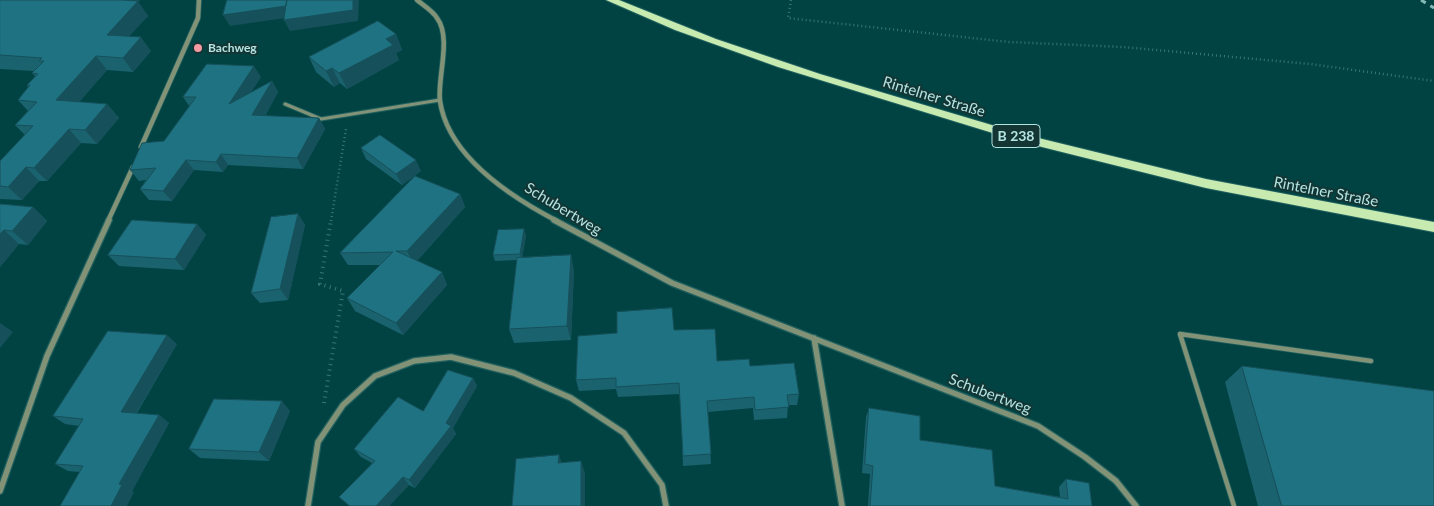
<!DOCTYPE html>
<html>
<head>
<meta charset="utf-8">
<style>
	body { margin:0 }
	canvas { display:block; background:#004342 }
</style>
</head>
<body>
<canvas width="1434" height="506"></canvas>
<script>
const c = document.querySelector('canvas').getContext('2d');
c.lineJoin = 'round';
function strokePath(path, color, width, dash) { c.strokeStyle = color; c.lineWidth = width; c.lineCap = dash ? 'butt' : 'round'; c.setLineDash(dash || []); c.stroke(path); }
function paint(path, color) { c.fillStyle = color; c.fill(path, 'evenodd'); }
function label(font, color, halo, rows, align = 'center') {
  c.font = font + ' Lato,sans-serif'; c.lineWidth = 4; c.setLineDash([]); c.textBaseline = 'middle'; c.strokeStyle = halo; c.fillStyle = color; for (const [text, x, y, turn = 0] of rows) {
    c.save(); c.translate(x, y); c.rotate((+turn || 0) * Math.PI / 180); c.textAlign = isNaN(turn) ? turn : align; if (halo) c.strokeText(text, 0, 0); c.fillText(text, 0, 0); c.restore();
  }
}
const pathFar1 = new Path2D(`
	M791,0L788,18L1009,42L1123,47L1310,64L1434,81
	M331,221L346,129`);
const path = new Path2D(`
	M324,403L343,291L320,284L331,220`);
const laneFar1 = new Path2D(`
	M285,104L321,119L440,100`);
const lane = new Path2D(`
	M1234,506L1180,334L1371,361`);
const streetFar1 = new Path2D(`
	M417,0C423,5 433,11 437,18C452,38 437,78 440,101C448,156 511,197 557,221
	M141,147L198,18L199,0
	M108,221L133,167`);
const street = new Path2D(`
	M554,220L672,283L1038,426L1085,457L1116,481L1136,506
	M814,338L842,506
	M0,491L47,356L109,220
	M308,506L318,442L343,405L375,376L414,361L451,357L514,373L571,398L624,433L662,485L666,506`);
const primary = new Path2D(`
	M606,0H619L716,39L820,74L1022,134L1206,179L1434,222V232L1206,188L1022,142L778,67L675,30Z`);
const rail = new Path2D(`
	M1421,0L1434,8`);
const wall = new Path2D(`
	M0,0H140L138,2L148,16L129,36L151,51L133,72L107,70L79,102L107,104L119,118L97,144L81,143L47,181H39L22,200L0,199V161L25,135L15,125L28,111L18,100L28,87L27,85L35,76L32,73L34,71L0,69Z
	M396,34L402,50L396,53L399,60L347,89L340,83L334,87L316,72L309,57Z
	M261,77L250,93L272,81L278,92L265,116L319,118L325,129L303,169L228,165L223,172L194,170L172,201L149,200L140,189L146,180L139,181L130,170L164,141L190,107L183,97Z
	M361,148L421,171L402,185L366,159Z
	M460,194L465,207L417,261L442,272L447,285L403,335L355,311L347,298L380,265H348L340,253Z
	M0,204L33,207L47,221L28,245L19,244L0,267Z
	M298,214L305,225L288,300L260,303L251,293Z
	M197,224L206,235L184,270L119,266L108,255Z
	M526,235L522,258L574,270L571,340L514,343L509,329L517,260L495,261L493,255Z
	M674,330L717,361L750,366L799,394L797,405H788L787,418L754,420L753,408L708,412L711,464L683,466L680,394L618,397L616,389L579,391L576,380Z
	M177,344L137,413L159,415L169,423L132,491L134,492L79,472L68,471L55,464L79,426L65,424L53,416Z
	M1242,366L1434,506H1258L1225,382Z
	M473,378L477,386L453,428L456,434L415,488L409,485L389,506H349L339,497L372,463L361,457L354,449L423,411Z
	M869,408L995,486L1060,497L1059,487L1066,479L1092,506H868L870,474L862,473L866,417Z
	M290,411L269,461L200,458L189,449Z`);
const shadedWall = new Path2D(`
	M121,0H140L138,2L148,16L117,49L107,35Z
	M353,0H359L358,21L290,31L284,20Z
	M286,6L292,17L230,26L223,15Z
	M396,34L402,50L396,53L399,60L347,89L339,73L386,39Z
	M141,37L151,51L133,72L123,58Z
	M96,56L107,70L68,114L56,100Z
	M254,66L261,77L236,115L229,104Z
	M332,68L340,83L334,87L326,71Z
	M272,81L278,92L259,126L252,115Z
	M107,104L119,118L97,144L85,130Z
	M319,118L325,129L303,169L297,158Z
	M69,129L81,143L47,181L34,168Z
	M221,154L228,165L223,172L216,162Z
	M186,160L194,170L172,201L163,191Z
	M416,160L421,171L402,185L396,174Z
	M26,167L39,181L22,200L8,187Z
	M460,194L465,207L414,264L407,251Z
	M33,207L47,221L28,245L12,231Z
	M298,214L305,225L288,300L280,289Z
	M197,224L206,235L184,270L175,259Z
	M524,229L526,235L522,260L520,254Z
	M4,230L19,244L0,267V234Z
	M571,255L574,270L571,340L567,326Z
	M442,272L447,285L403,335L396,323Z
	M0,323L13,332L0,348Z
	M167,335L177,344L132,420L121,412Z
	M473,378L477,386L453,428L456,434L415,488L409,480L446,423Z
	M282,401L290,411L269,461L259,452Z
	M159,415L169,423L132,491L134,492L127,506H111L119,484Z
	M559,455L563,467L558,463Z
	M581,461L585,473V506H581Z
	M403,477L409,485L389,506H376Z`);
const building = new Path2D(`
	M0,0H121L138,1L107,35L141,37L123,58L96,56L56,100L107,104L85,130L69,129L34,168L26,167L8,187L0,186V161L33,126L15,125L37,102L18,100L30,85H27L38,74L32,73L44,61H39L42,58L0,55Z
	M227,0H287L286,6L223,15Z
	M287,0H353V10L284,20Z
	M378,21L396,34L386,39L393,45L339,73L332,68L326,71L309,57Z
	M207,64L254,66L229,104L272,81L252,115L319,118L297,158L221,154L216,162L186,160L163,191L140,189L156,168L130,170L142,143L164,141L196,97H183Z
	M380,135L416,160L396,174L361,148Z
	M415,176L460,194L407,251H396L442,272L396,323L347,298L393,252L340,253Z
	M0,204L33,207L12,231L4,230L0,234Z
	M298,214L280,289L251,293L271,217Z
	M132,220L197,224L175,259L108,255Z
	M524,229L520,254L493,255L498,230Z
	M571,255L567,326L509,329L517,258Z
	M672,308L674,330L715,329L717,361L749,359L750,366L794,363L799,394L787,395L789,407L755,410L754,397L707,401L711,454L683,456L679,383L616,387V378L576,380L578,336L617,333V312Z
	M108,331L167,335L121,412L159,415L119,484L122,485L111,506H60L83,466L55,464L83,419L53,416Z
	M1242,366L1434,391V506H1282Z
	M448,370L473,378L446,423L451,426L409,480L403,477L376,506H350L339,497L375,461L354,449L398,397L423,411Z
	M214,399L282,401L259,452L189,449Z
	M869,408L920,416V440L992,450L995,486L1068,499L1066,479L1089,483L1092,506H870L873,466L865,464Z
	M559,455L558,463L581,461V506H512L516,459Z`);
const markers = [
	[198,48,5,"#f49aa3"]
];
const farPoinames = [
	["Bachweg",208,48]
];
const shields = [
	[1016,136,48]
];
const shieldNames = [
	["B 238",1016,136]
];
const streetNames = [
	["Rintelner Straße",934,97,17],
	["Rintelner Straße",1326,192,11],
	["Schubertweg",563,209,31],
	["Schubertweg",990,394,21]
];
strokePath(laneFar1, '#20605f', 5);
strokePath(lane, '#20605f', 6);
strokePath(streetFar1, '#20605f', 6);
strokePath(street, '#20605f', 8);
strokePath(primary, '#20605f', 2);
strokePath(pathFar1, '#397675', 2.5, [1, 3]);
strokePath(path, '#397675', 4, [1, 4.5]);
strokePath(laneFar1, '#819276', 3);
strokePath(lane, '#819276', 4.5);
strokePath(streetFar1, '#819276', 4.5);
strokePath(street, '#819276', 5.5);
paint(primary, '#c7eab0');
strokePath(rail, '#84b9b8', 3, [5.5, 5.5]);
paint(wall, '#1b626f');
paint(shadedWall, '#16505a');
paint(building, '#1f7281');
strokePath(building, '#16505a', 1);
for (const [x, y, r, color] of markers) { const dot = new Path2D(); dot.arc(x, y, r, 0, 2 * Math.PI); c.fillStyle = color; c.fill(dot); strokePath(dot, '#133635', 2); }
label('bold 12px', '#b3e3e1', '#133635', farPoinames, 'left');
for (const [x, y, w] of shields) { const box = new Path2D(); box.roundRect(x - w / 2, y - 11.5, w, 23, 4); c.fillStyle = '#133635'; c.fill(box); strokePath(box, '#b3e3e1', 1); }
label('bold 14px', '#b3e3e1', null, shieldNames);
label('15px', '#b3e3e1', '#133635', streetNames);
</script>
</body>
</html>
